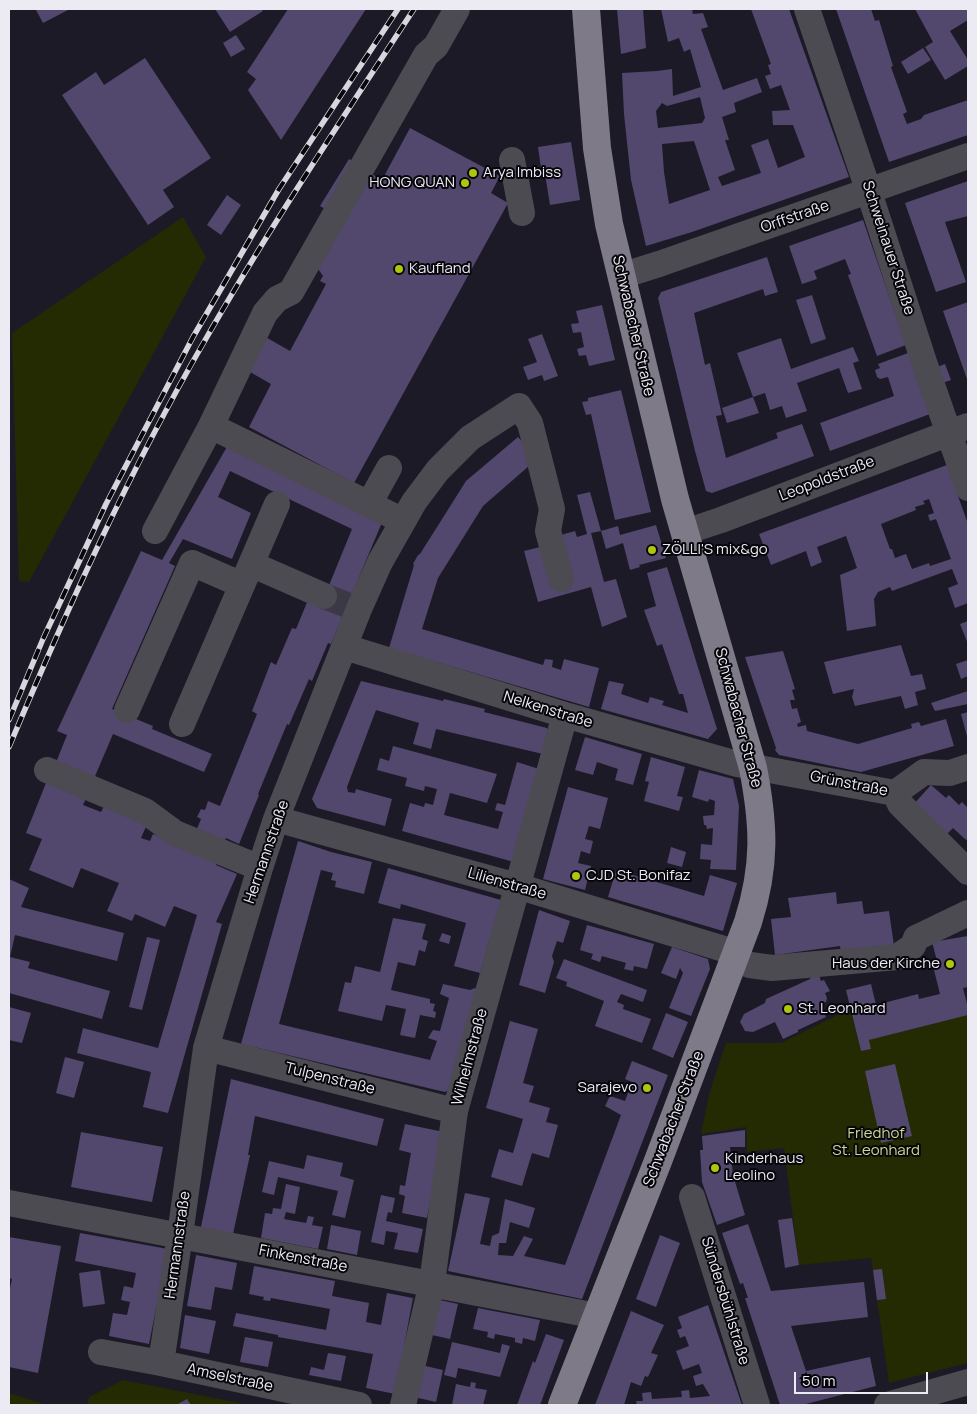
<!DOCTYPE html>
<html>
<head>
<meta charset="utf-8">
<style>
	body { margin:0 }
	#map { position:relative; width:977px; height:1414px; overflow:hidden; background:#1d1a27; font-family:Manrope,sans-serif }
	canvas { display:block }
	.frame { position:absolute; inset:0; border:10px solid #eceaf3; pointer-events:none }
	.scale { position:absolute; left:794px; top:1372px; width:134px; height:22px; box-sizing:border-box; border:2px solid #eceaf3; border-top:0; padding-left:6px; font-size:15px; line-height:18px; white-space:nowrap; color:#eceaf3; -webkit-text-stroke:4px #07060b; paint-order:stroke }
</style>
</head>
<body>
<div id="map">
<canvas width="977" height="1414"></canvas>
<div class="frame"></div>
<div class="scale">50 m</div>
</div>
<script>
const c = document.querySelector('canvas').getContext('2d');
c.lineJoin = 'round';
function paint(path, color) { c.fillStyle = color; c.fill(path, 'evenodd'); }
function strokePath(path, color, width, dash) { c.strokeStyle = color; c.lineWidth = width; c.lineCap = dash ? 'butt' : 'round'; c.setLineDash(dash || []); c.stroke(path); }
function label(font, color, halo, rows, align = 'center') {
  c.font = font + ' Manrope,sans-serif'; c.lineWidth = 4; c.setLineDash([]); c.textBaseline = 'middle'; c.strokeStyle = halo; c.fillStyle = color; for (const [text, x, y, turn = 0] of rows) {
    c.save(); c.translate(x, y); c.rotate((+turn || 0) * Math.PI / 180); c.textAlign = isNaN(turn) ? turn : align; if (halo) c.strokeText(text, 0, 0); c.fillText(text, 0, 0); c.restore();
  }
}
const green = new Path2D(`
	M183,217L206,257L29,582L19,581L12,333Z
	M850,1009L861,1051L871,1049L869,1040L968,1015V1363L889,1383L871,1258L799,1265L784,1148L747,1152L746,1127L701,1134L709,1094L726,1043H781Z
	M123,1380L250,1405H87L89,1397Z
	M9,1393L47,1405H9Z`);
const building = new Path2D(`
	M38,9H70L43,23L36,10Z
	M215,9H261L263,11L230,32Z
	M288,9H366L281,140L248,90L256,79L247,72Z
	M617,9H643L646,48L621,54Z
	M661,9H692L693,14L703,13L708,27L701,29L723,90L757,78L762,92L734,103L736,112L722,117L729,140H725L735,170L718,177L722,186L761,173L751,145L768,139L778,168L805,157L793,125H773L772,111L790,110L781,85L770,89L765,76L771,74L768,65L771,64L751,9H789L849,177L692,232L646,246L631,180L624,114L622,73L657,71L672,69L673,96L701,87L690,49L684,52L679,38L668,42ZM700,97L705,118L702,123L658,128L656,111L662,103L667,106ZM694,141L710,190L669,204L664,172L662,144Z
	M836,9H871L875,21L879,20L893,66L891,67L907,112L903,114L907,124L921,119L924,115L968,100V135L889,162Z
	M915,9H950L951,10L968,9V20L950,31L968,60V66L945,80L925,47L933,42Z
	M236,35L245,49L231,57L223,43Z
	M923,48L931,60L908,74L901,62Z
	M145,58L211,158L163,190L174,207L148,225L62,95L96,72L104,85Z
	M410,128L500,176L491,193L508,203L354,483L249,427L271,384L243,368L262,335L290,351L326,284L320,281L323,276L316,266L367,171L382,180Z
	M571,142L580,200L550,205L544,168H541L538,147Z
	M349,159L358,164L329,211L320,206Z
	M968,181V216L945,222L966,282L936,292L905,203Z
	M227,195L241,205L221,235L207,225Z
	M863,220L906,345L877,356L848,275L851,274L845,259L814,271L817,279L802,284L789,246Z
	M767,257L778,292L765,296L763,289L694,313L705,365L710,363L722,415L716,416L726,458L778,438L776,433L802,424L814,456L712,493L706,491L695,451L658,298L661,292Z
	M812,295L826,339L811,344L796,300Z
	M968,302V382L943,311Z
	M602,305L615,360L589,366L586,355L579,356L577,349L584,347L581,332L573,333L571,324L579,323L576,311Z
	M542,334L558,376L544,381L542,375L528,380L523,367L537,362L528,339Z
	M781,338L791,369L853,347L859,361L853,363L862,389L848,393L839,368L797,383L807,411L786,418L782,406L770,410L765,393L753,397L737,353Z
	M908,353L930,414L830,451L820,423L894,396L888,377L880,379L877,377L875,370L880,368L878,364Z
	M945,364L951,380L937,385L932,369Z
	M621,390L651,512L615,520L591,414L586,415L582,402L588,401V398Z
	M753,397L759,413L727,423L722,408Z
	M518,437L537,459L483,506L438,578L422,629L543,665L545,659L553,660L552,667L561,670L564,659L599,668L589,707L389,648L414,565L413,564L418,555L420,554L466,481Z
	M228,445L383,520L331,644L328,643L312,681L309,679L289,725L287,724L258,794L259,795L239,844L226,838L224,842L196,831L201,819L197,817L201,809L205,810L208,801L220,806L257,714L252,711L271,662L276,665L292,628L296,629L308,600L321,605L352,529L230,471L218,497L251,513L232,559L183,539L169,563L175,566L112,709L153,726L152,729L212,754L204,772L113,734L93,781L55,765L67,735L57,731L141,551L162,560Z
	M947,465L968,524V603L955,608L948,588L958,584L952,569L892,591L890,587L878,592L874,599L876,626L847,631L840,575L857,568L846,536L817,547L822,562L811,567L806,551L771,565L759,534ZM929,499L934,513L928,515L930,521L936,519L951,559L930,566L929,563L912,569L906,554L895,558L892,549H890L881,524L916,510L915,507L925,504L923,501Z
	M590,492L601,531L591,533L604,582L616,579L627,617L602,627L591,587L538,602L524,551L540,547L561,535L575,531L577,537L587,534L577,495Z
	M656,525L666,558L639,565L640,567L630,570L623,543L606,549L601,531L618,526L620,535Z
	M667,567L717,729L708,739L601,709L609,681L624,684L621,694L648,703L650,697L664,701L662,705L688,713L683,694H679L662,644L657,646L644,610L656,606L647,573Z
	M968,621V644L960,624Z
	M901,645L911,676L922,674L926,689L915,692L918,705L905,709L901,696L855,706L852,697L854,689L833,694L824,662Z
	M783,651L795,689L792,690L795,700H790L792,709L797,708L801,722L797,724L798,727L806,725L807,731L858,744L912,728L911,724L919,722L921,726L946,719L954,746L861,772L779,755L775,750L776,748L745,657Z
	M968,660V676L961,679L956,664Z
	M361,681L443,701L444,699L485,709L484,712L547,728L549,733L543,754L436,729L431,749L413,744L419,723L376,710L347,787L348,792L355,793L356,789L392,799L385,826L317,808L312,799Z
	M968,691V704L935,711L931,703Z
	M968,712V740L961,714Z
	M585,737L642,754L633,785L615,780L618,769L597,762L593,775L575,770Z
	M393,746L497,774L487,803L450,793L444,815L498,829L503,812L495,810L497,803L505,805L517,762L539,769L514,862L402,831L410,803L424,807L425,803L433,805L437,789L425,786L424,791L405,786L407,778L377,770L380,758L389,761Z
	M651,757L685,767L677,796L683,797L679,811L644,801L649,782L645,781Z
	M699,770L733,779L739,806L736,870L710,869L711,860L700,859L701,844L712,845L713,828L707,829L706,825H704L703,816L714,815L715,801L709,799L708,802L692,797Z
	M48,778L88,794L83,805L101,812L106,802L149,820L141,838L150,841L153,834L218,861L216,865L237,874L216,922L222,924L168,1113L143,1107L151,1072L77,1053L83,1028L158,1048L197,915L174,906L165,927L135,914L132,921L107,911L119,883L81,868L73,888L29,870L42,839L26,833Z
	M931,785L946,798L949,795L959,805L962,802L968,808V838L966,840L953,828L945,836L912,806Z
	M568,787L608,798L600,829L589,826L585,839L593,841L590,854L581,851L578,863L591,866L585,890L543,879Z
	M298,841L331,852L372,862L364,894L335,887L336,881L331,880L333,873L321,870L279,1024L430,1060L437,1041L428,1038L433,1030L440,1031L449,998L440,994L443,984L470,990L475,988L479,995L450,1089L445,1092L241,1044Z
	M671,847L686,852L682,867L667,863Z
	M388,868L501,900L480,973L454,966L466,923L401,904L400,909L378,903Z
	M616,870L704,896L710,875L737,883L723,931L608,897Z
	M9,879L29,888L21,907L124,933L117,961L15,935L10,957L30,962L28,968L110,991L102,1019L9,993Z
	M836,892L837,904L862,901L864,914L889,911L894,946L841,953L840,946L775,955L771,919L791,917L788,898Z
	M539,910L570,921L563,943L557,941L552,956L554,962L545,993L519,985Z
	M393,918L426,924L422,939L428,941L425,952L419,950L415,966L398,962L391,990L430,999V1003L435,1004L433,1011L436,1012L435,1018L420,1015L415,1038L400,1035L406,1009L386,1005L382,1021L338,1011L345,982L351,983L355,966L380,972Z
	M587,925L654,944L647,969L634,966L633,971L624,969L626,963L602,956L600,962L591,959L593,954L580,950Z
	M442,933L451,936L449,944L439,941Z
	M968,936V987L963,988L968,1008V1015L869,1040L871,1049L861,1051L846,990L871,984L876,1005L918,994L919,999L940,994L932,962L937,961L932,942Z
	M147,937L160,940L142,1010L129,1007Z
	M672,947L708,959L710,969L691,1016L669,1008L683,973L680,968L676,979L661,973Z
	M564,959L647,990L643,1002L621,994L617,1002L624,1005L623,1009L651,1019L642,1043L595,1026L604,1001L566,986L567,982L556,978Z
	M819,975L821,981L824,980L830,991L825,993L827,998L826,1002L820,1003L826,1017L798,1030V1032L783,1039L775,1022L753,1032L745,1031L740,1022L744,1014L765,1003L766,999L810,979L811,976Z
	M9,1007L31,1013L22,1043L9,1040Z
	M666,1013L688,1022L673,1058L652,1049Z
	M510,1021L538,1029L523,1083L534,1086L529,1102L550,1108L546,1122L558,1125L549,1158L532,1153L522,1186L491,1177L499,1149L513,1153L523,1119L486,1108Z
	M65,1057L84,1062L74,1098L56,1093Z
	M632,1061L668,1075L582,1299L448,1271L465,1193L490,1198L480,1244L490,1246L492,1236L499,1233L505,1199L535,1208L529,1228L510,1222L506,1243H499L498,1255L513,1256L524,1236L533,1239L524,1256L565,1265L621,1115L605,1106L610,1096L625,1101L632,1082L625,1079Z
	M895,1064L912,1136L881,1143L865,1071Z
	M231,1079L384,1119L377,1146L255,1116L248,1155H250L233,1234L201,1227Z
	M405,1124L444,1132L427,1218L402,1213L405,1196L399,1194L400,1185L405,1186L411,1153L399,1150Z
	M745,1130V1147H730L733,1175L745,1215L717,1225L702,1182L700,1150H703L702,1136Z
	M81,1132L163,1147L152,1202L71,1187Z
	M307,1155L343,1163L340,1176L354,1180L345,1218L332,1215L338,1191L278,1177L274,1195L262,1192L269,1161L304,1169Z
	M286,1184L300,1187L295,1214L286,1212L284,1219L306,1223L308,1216L314,1217L312,1225L323,1227L318,1249L261,1238L265,1213L272,1214L273,1208L281,1209Z
	M381,1195L395,1198L392,1213L388,1212L386,1221L423,1229L418,1253L394,1249L398,1233L386,1231L384,1245L371,1242Z
	M792,1218L799,1265L785,1268L778,1220Z
	M748,1224L771,1291L864,1282L868,1317L791,1326L806,1371L870,1357L876,1386L802,1405H780L745,1298H748L743,1283L740,1284L722,1233Z
	M331,1225L361,1231L357,1255L327,1249Z
	M80,1233L168,1249L149,1344L109,1336L113,1313L127,1315L130,1302L121,1300L124,1286L133,1288L136,1273L75,1261Z
	M660,1235L680,1243L656,1307L636,1299Z
	M9,1237L61,1246L38,1373L9,1367V1288H10L12,1279L9,1278Z
	M196,1255L237,1263L232,1290L215,1287L211,1310L187,1306Z
	M254,1266L335,1281L332,1296L369,1303L366,1322L381,1325L387,1293L413,1298L395,1394L366,1388L373,1354L278,1337V1335L233,1326L236,1313L326,1330L330,1309L271,1298L270,1301L263,1300L264,1297L249,1294Z
	M882,1269L886,1299L877,1300L873,1270Z
	M100,1270L105,1304L83,1307L79,1273Z
	M435,1299L458,1304L450,1339L427,1334Z
	M708,1305L742,1405H637L636,1401H643L642,1393L651,1392L652,1399L682,1397L681,1391L689,1390L690,1398L710,1396L703,1384L696,1386L693,1376L702,1373L699,1364L683,1370L676,1351L689,1346L685,1336L680,1338L677,1330L682,1328L678,1317Z
	M478,1308L540,1320L535,1341L523,1338L522,1344L515,1342V1338L495,1334L494,1339L487,1337L488,1332L473,1329Z
	M631,1311L664,1325L651,1353L658,1355L648,1377L645,1376L641,1386L631,1382L624,1405H595Z
	M185,1315L216,1321L209,1354L180,1348Z
	M546,1334L564,1340L540,1405H517L533,1361L535,1363Z
	M245,1337L273,1342L268,1367L240,1362Z
	M452,1342L500,1353L502,1344L510,1346L500,1377L458,1368L456,1378L444,1375Z
	M328,1353L346,1356L341,1381L309,1375L311,1367L324,1370Z
	M421,1365L443,1370L436,1402L414,1397Z
	M471,1382L476,1383L475,1388L487,1390L483,1405H452L456,1384L470,1387Z
	M187,1399L191,1405H176Z`);
const minorTunnel = new Path2D(`
	M324,596L347,605`);
const minor = new Path2D(`
	M807,9L869,192L924,362L968,488
	M512,160L522,213
	M621,276L659,264L968,156
	M211,426L369,504
	M389,468L369,504L403,521
	M155,531L211,426L265,313L277,299L291,292L398,104L426,55L436,46L457,9
	M685,532L721,520L968,426
	M251,564L324,596
	M345,647L565,715L737,764L895,793L924,772L950,773L968,767
	M127,710L192,563L242,585
	M182,724L277,504
	M47,770L145,811L175,833L260,868
	M895,793L900,804L968,872
	M276,819L517,886L737,953
	M734,959L750,965L772,968L897,957L913,946L916,938L968,913
	M206,1048L455,1111
	M692,1197L757,1405
	M9,1203L597,1316
	M101,1352L161,1363L359,1405
	M161,1363L180,1235L206,1048L260,868L276,819L359,609L380,562L414,502L438,470L470,438L519,406L530,423L552,509L548,531L561,579
	M403,1405L432,1283L455,1111L565,715
	M887,1405L968,1382`);
const major = new Path2D(`
	M562,1405L658,1161L748,922C766,865 764,825 753,768L675,499L609,224L597,148L586,9`);
const rail = new Path2D(`
	M9,720L43,639L106,504L193,337L279,189L398,9
	M9,747C67,609 129,472 204,342C269,228 342,119 414,9`);
const markers = [
	[473,173,5,"#adc60e"],
	[465,183,5,"#adc60e"],
	[399,269,5,"#adc60e"],
	[652,550,5,"#adc60e"],
	[576,876,5,"#adc60e"],
	[950,964,5,"#adc60e"],
	[788,1009,5,"#adc60e"],
	[647,1088,5,"#adc60e"],
	[715,1168,5,"#adc60e"]
];
const poiNames = [
	["Arya Imbiss",483,173],
	["HONG QUAN",455,183,"right"],
	["Kaufland",409,269],
	["ZÖLLI'S mix&go",662,550],
	["CJD St. Bonifaz",586,876],
	["Haus der Kirche",940,964,"right"],
	["St. Leonhard",798,1009],
	["Sarajevo",637,1088,"right"],
	["Kinderhaus",725,1159],
	["Leolino",725,1176]
];
const streetNames = [
	["Orffstraße",795,217,-19],
	["Schweinauer Straße",888,248,72],
	["Schwabacher Straße",633,326,77],
	["Leopoldstraße",827,479,-21],
	["Nelkenstraße",548,710,17],
	["Schwabacher Straße",738,718,75],
	["Grünstraße",849,784,11],
	["Hermannstraße",267,852,-71],
	["Lilienstraße",507,884,16],
	["Wilhelmstraße",470,1057,-75],
	["Tulpenstraße",330,1079,14],
	["Schwabacher Straße",674,1119,-69],
	["Hermannstraße",178,1245,-82],
	["Finkenstraße",303,1259,11],
	["Sündersbühlstraße",725,1301,73],
	["Amselstraße",230,1378,12]
];
const parkNames = [
	["Friedhof",876,1134],
	["St. Leonhard",876,1151]
];
paint(green, '#242a02');
paint(building, '#52476d');
strokePath(minorTunnel, '#3c3946', 26, [26, 13]);
strokePath(minor, '#4d4b52', 26);
strokePath(major, '#7e7a88', 28);
strokePath(rail, '#d7d5de', 5.5);
strokePath(rail, '#07060b', 4, [11]);
for (const [x, y, r, color] of markers) { const dot = new Path2D(); dot.arc(x, y, r, 0, 2 * Math.PI); c.fillStyle = color; c.fill(dot); strokePath(dot, '#07060b', 2); }
label('15px', '#eceaf3', '#07060b', poiNames, 'left');
label('15px', '#eceaf3', '#07060b', streetNames);
label('15px', '#cbda93', '#07060b', parkNames);
</script>
</body>
</html>
